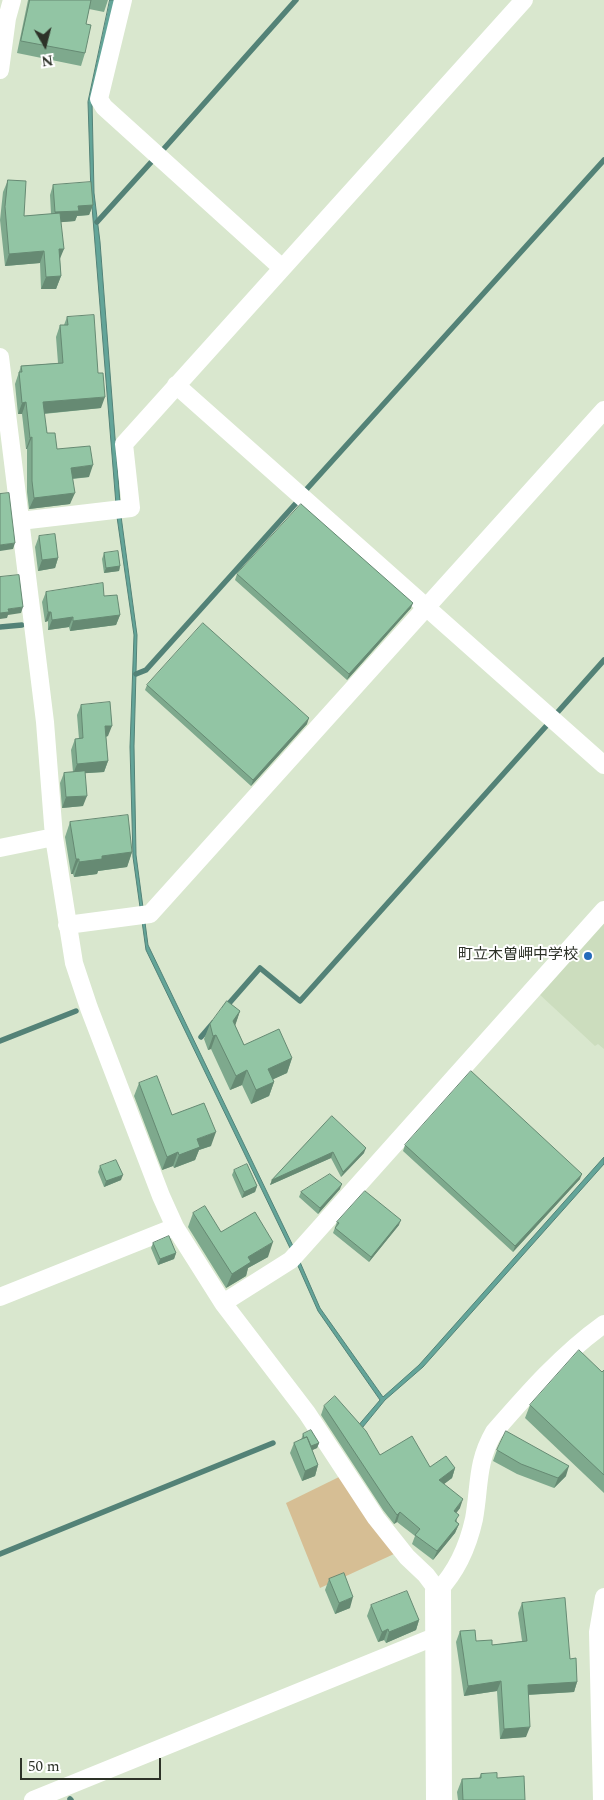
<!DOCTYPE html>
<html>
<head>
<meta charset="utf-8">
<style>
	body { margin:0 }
	#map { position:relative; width:604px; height:1800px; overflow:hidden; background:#d9e7ce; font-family:Spectral,serif }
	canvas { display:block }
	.north { position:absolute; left:20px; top:20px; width:50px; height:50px; -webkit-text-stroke:4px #fff; paint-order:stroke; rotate:172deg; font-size:14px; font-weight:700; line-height:20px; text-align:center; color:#2d3228 }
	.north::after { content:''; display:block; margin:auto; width:18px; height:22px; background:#2d3228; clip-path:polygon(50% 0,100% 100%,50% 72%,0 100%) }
	.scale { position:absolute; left:20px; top:1758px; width:141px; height:22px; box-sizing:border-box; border:2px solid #2d3228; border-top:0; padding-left:6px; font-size:15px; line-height:18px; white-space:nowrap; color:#2d3228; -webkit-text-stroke:4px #fff; paint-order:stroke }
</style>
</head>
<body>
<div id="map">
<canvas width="604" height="1800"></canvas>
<div class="north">N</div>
<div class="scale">50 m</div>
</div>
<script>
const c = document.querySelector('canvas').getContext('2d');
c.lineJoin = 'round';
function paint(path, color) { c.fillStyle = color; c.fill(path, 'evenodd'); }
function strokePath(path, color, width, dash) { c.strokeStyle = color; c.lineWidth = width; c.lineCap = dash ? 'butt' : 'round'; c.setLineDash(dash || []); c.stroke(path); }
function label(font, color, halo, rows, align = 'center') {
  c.font = font + ' Spectral,"Noto Sans JP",serif'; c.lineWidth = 4; c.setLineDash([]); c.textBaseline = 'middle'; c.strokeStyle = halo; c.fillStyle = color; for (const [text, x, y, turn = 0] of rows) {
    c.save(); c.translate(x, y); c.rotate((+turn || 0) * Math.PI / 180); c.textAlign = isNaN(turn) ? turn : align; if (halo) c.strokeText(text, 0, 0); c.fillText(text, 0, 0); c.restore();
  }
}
const built = new Path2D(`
	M604,919V1049L598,1044L595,1046L538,993Z`);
const green = new Path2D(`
	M339,1477L394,1554L320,1588L286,1503Z`);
const water = new Path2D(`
	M110,0H115L92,102L94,193L100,242L121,516L137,635L134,746L136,855L148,945L293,1246L320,1308L383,1397L419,1365L604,1157V1164L423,1367L385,1400L349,1444L345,1441L380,1400L318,1311L290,1248L146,950L133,857L130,747L134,635L117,517L91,194L88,102Z`);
const stream = new Path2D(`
	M161,152L296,0
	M97,222L154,159
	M305,491L604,160
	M0,627L22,625
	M136,674L146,670L298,501
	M556,714L604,660
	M225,1008L260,968L300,1001L548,724
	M201,1037L213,1023
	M0,1041L76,1011
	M0,1554L273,1443
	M70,1799L71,1800`);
const street = new Path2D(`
	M123,0L99,99L104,107L282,268
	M0,70L7,18L12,0
	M0,357L45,722L54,837L74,963L89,1008L161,1196L175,1227L223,1303L307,1413L376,1518L407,1557L426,1575L438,1591C457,1571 468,1546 474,1519C480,1486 476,1463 494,1432C528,1393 562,1354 604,1324
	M176,385L604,765
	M20,521L131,508L124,444L524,0
	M0,848L54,837
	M67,925L150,914L604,410
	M0,1297L175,1227
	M223,1303L291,1260L300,1250L604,910
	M33,1800L439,1635
	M602,1800L598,1632L604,1597`);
const secondary = new Path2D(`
	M438,1591L439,1800`);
const wall = new Path2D(`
	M28,0H108L104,12L89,9L86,24L85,53L81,66L17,53Z
	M8,180L24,216L51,214L50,195L53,185L93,205L89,215L77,216L75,221L61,222L60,260L61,276L56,289H41L40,263L5,266L0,220L3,192Z
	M67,317L101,408L44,414L47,433L57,449L89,477L73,479L70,504L29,509L27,492V449H26L22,414H18L15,384L21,366L58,363L56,337L60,325H64Z
	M39,536L58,558L55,568L38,571L35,547Z
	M104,553L120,566L119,571L104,573L102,559Z
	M237,574L411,608L347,680L235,580Z
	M46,592L104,596L120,615L116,625L70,631L69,627L48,630V621L45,622L42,602Z
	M147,685L307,724L251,786L145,690Z
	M81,705L108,736L106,737L108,761L104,772L85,773L83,806L62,808L60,783L64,773L73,772L71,750L75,739H79L77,715Z
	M70,822L132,852L127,867L98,871L97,874L74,877L73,874H71L65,837Z
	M240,1011L235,1025L244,1045L292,1058L287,1073L273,1079L274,1082L269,1096L251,1104L242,1085L230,1090L211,1049L208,1050L204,1039L210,1024Z
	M139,1083L172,1115L211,1146L199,1150L195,1160L174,1168L173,1166L162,1170L134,1096Z
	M332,1116L364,1153L341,1177L331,1158L270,1185L272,1180Z
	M405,1145L580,1179L513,1252L403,1151Z
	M100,1166L121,1180L104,1187L98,1172Z
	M234,1170L257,1186L255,1192L242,1198L232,1175Z
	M340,1189L318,1214L299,1197L301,1192Z
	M193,1213L221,1232L268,1257L248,1268L246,1276L226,1288L188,1227Z
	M337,1222L399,1225L369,1262L333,1233Z
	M153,1243L176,1253L174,1259L158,1265L151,1248Z
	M604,1370V1493L525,1418L530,1405L602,1372Z
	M324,1406L380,1455L430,1467L455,1468L452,1478L444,1484L460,1508L456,1513L457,1522L459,1524L455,1533L433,1560L412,1544L415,1536L397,1522L394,1524L383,1510L321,1415Z
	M303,1434L319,1443L317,1448L312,1450L318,1465L315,1476L302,1481L290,1453L294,1443L301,1440Z
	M497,1450L566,1476L554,1488L517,1474L493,1461Z
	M329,1579L350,1608L335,1614L325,1590Z
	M522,1603L570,1659L577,1682L574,1692L528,1695L526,1737L500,1739L497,1691L464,1696L456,1642L460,1631L476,1641L492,1645L522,1641L518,1613Z
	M371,1605L419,1620L416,1630L386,1643L384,1640L378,1642L367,1616Z
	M481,1774L497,1778L525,1800H458L457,1792L462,1779L479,1778Z`);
const shadedWall = new Path2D(`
	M93,205L89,215L77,216L75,221L52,223L55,212L78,206Z
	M59,249H64L59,261Z
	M44,251L40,263L5,266L9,254Z
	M61,276L56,289H41L46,277Z
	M105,397L101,408L39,414L43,402Z
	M26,402L22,414H18L22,403Z
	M32,437L27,449H26L30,438Z
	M93,465L89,477L67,479L71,468Z
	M75,493L70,504L29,509L34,498Z
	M15,543L13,549L0,551V545Z
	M58,558L55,568L38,571L42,560Z
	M120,566L119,571L104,573L106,568Z
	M413,603L411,608L347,680L349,674Z
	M23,607L21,613L8,615L7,618L0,619V613L8,609Z
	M48,612H51L48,621L45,622Z
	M120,615L116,625L70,631L73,621Z
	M73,617L69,627L48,630L52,620Z
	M309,718L307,724L251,786L253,780Z
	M105,726H112L108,736L102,737Z
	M108,761L104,772L73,774L77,764Z
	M87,796L83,806L62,808L66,797Z
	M132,852L127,867L98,871L97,874L74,877L79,862L102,856Z
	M76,859H79L73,874H71Z
	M240,1011L235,1026L233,1021Z
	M216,1035L211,1049L208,1050L213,1036Z
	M292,1058L287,1073L263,1084L268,1069Z
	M247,1070L242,1085L230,1090L236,1076Z
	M274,1082L269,1096L251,1104L256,1090Z
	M216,1132L211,1146L199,1150L195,1160L174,1168L179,1155L197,1139Z
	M366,1148L364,1153L341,1177L343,1172Z
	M178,1152L173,1166L162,1170L167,1157Z
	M333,1152L331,1158L270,1185L272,1180Z
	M582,1174L580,1179L513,1252L515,1246Z
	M123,1175L121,1180L104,1187L106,1181Z
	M342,1184L340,1189L318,1214L320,1208Z
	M257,1186L255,1192L242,1198L244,1192Z
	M401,1220L399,1225L369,1262L371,1257Z
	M273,1242L268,1257L248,1268L246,1276L226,1288L232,1274L248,1257Z
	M176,1253L174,1259L158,1265L160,1259Z
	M319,1443L317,1448L306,1453L308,1447Z
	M318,1465L315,1476L302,1481L305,1471Z
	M569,1466L566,1476L554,1488L558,1478Z
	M455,1468L452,1478L436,1490L439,1480Z
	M463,1499L460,1508L451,1520L454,1511Z
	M400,1512L397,1522L394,1524L397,1515Z
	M459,1524L455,1533L433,1560L437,1551Z
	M353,1597L350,1608L335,1614L339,1603Z
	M419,1620L416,1630L386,1643L389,1632Z
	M388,1629L384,1640L378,1642L382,1632Z
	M501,1681L497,1691L464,1696L468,1686Z
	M577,1682L574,1692L524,1695L528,1685Z
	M530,1727L526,1737L500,1739L504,1729Z`);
const building = new Path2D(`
	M30,0H91L86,24L91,25L85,53L21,41Z
	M8,180L26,181L24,216L60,213L64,249H59L61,276L46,277L44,251L9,254L5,207Z
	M91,182L93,205L78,206L79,211L55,212L53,185Z
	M94,315L98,373H103L105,397L43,402L47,433H55L57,449L90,446L93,465L71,468L75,493L34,498L32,481V437L30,438L26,402L22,403L19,372H22L21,366L63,363L60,325H68L67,317Z
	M9,493L15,543L0,545V494Z
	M301,504L413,603L349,674L237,574Z
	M55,534L58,558L42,560L39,536Z
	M118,551L120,566L106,568L104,553Z
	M19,575L23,607L8,609L9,612L0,613V577Z
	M103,583L104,596L117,595L120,615L73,621V617L52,620L51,612H48L46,592Z
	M203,623L309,718L253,780L147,685Z
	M110,702L112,726H105L108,761L77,764L75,739L83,738L81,705Z
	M85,771L87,796L66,797L64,773Z
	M128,815L132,852L102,856V859L79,862V859H76L70,822Z
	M227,1001L240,1011L233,1021L244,1045L279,1029L292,1058L268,1069L274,1082L256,1090L247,1070L236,1076L216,1035L213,1036L210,1024Z
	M471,1071L582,1174L515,1246L405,1145Z
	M157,1076L172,1115L204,1103L216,1132L197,1139L200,1147L179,1155L178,1152L167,1157L139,1083Z
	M332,1116L366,1148L343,1172L333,1152L272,1180Z
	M116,1160L123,1175L106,1181L100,1166Z
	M247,1164L257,1186L244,1192L234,1170Z
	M330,1174L342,1184L320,1208L301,1192Z
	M365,1191L401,1220L371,1257L335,1228L339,1223L337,1222Z
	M205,1206L221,1232L255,1212L273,1242L248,1257L251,1262L232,1274L193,1213Z
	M169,1236L176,1253L160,1259L153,1243Z
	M579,1350L602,1372L604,1370V1475L530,1405Z
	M335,1396L366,1431L380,1455L412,1436L430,1467L446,1456L455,1468L439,1480L463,1499L454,1511L459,1515L455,1521L459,1524L437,1551L415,1535L420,1529L400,1512L397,1515L387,1501L324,1406Z
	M311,1430L319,1443L311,1446L307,1437L304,1438L303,1434Z
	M506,1431L569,1466L558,1478L521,1464L497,1450Z
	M307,1437L318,1465L305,1471L294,1443Z
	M344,1573L353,1597L339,1603L329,1579Z
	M407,1591L419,1620L389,1632L388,1629L382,1632L371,1605Z
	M565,1598L570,1659L576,1658L577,1682L528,1685L530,1727L504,1729L501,1681L468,1686L460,1631L475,1630L476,1641L492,1640V1645L527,1641L522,1603Z
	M497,1773V1778L524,1776L525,1800H463L462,1779L481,1778V1774Z`);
const markers = [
	[588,956,5,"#246bbb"]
];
const poiNames = [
	["町立木曽岬中学校",578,956]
];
paint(built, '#ccddbe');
paint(green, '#d6be94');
paint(water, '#63a599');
strokePath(water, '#538277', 1);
strokePath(stream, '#538277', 5.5);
strokePath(street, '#fff', 18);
strokePath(secondary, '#fff', 26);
paint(wall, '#7ea98d');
paint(shadedWall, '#668a73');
paint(building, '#92c5a4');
strokePath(building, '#668a73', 1);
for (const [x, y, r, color] of markers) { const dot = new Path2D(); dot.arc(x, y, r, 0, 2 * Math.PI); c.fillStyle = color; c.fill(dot); strokePath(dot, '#fff', 2); }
label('15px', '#2d3228', '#fff', poiNames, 'right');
</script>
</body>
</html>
